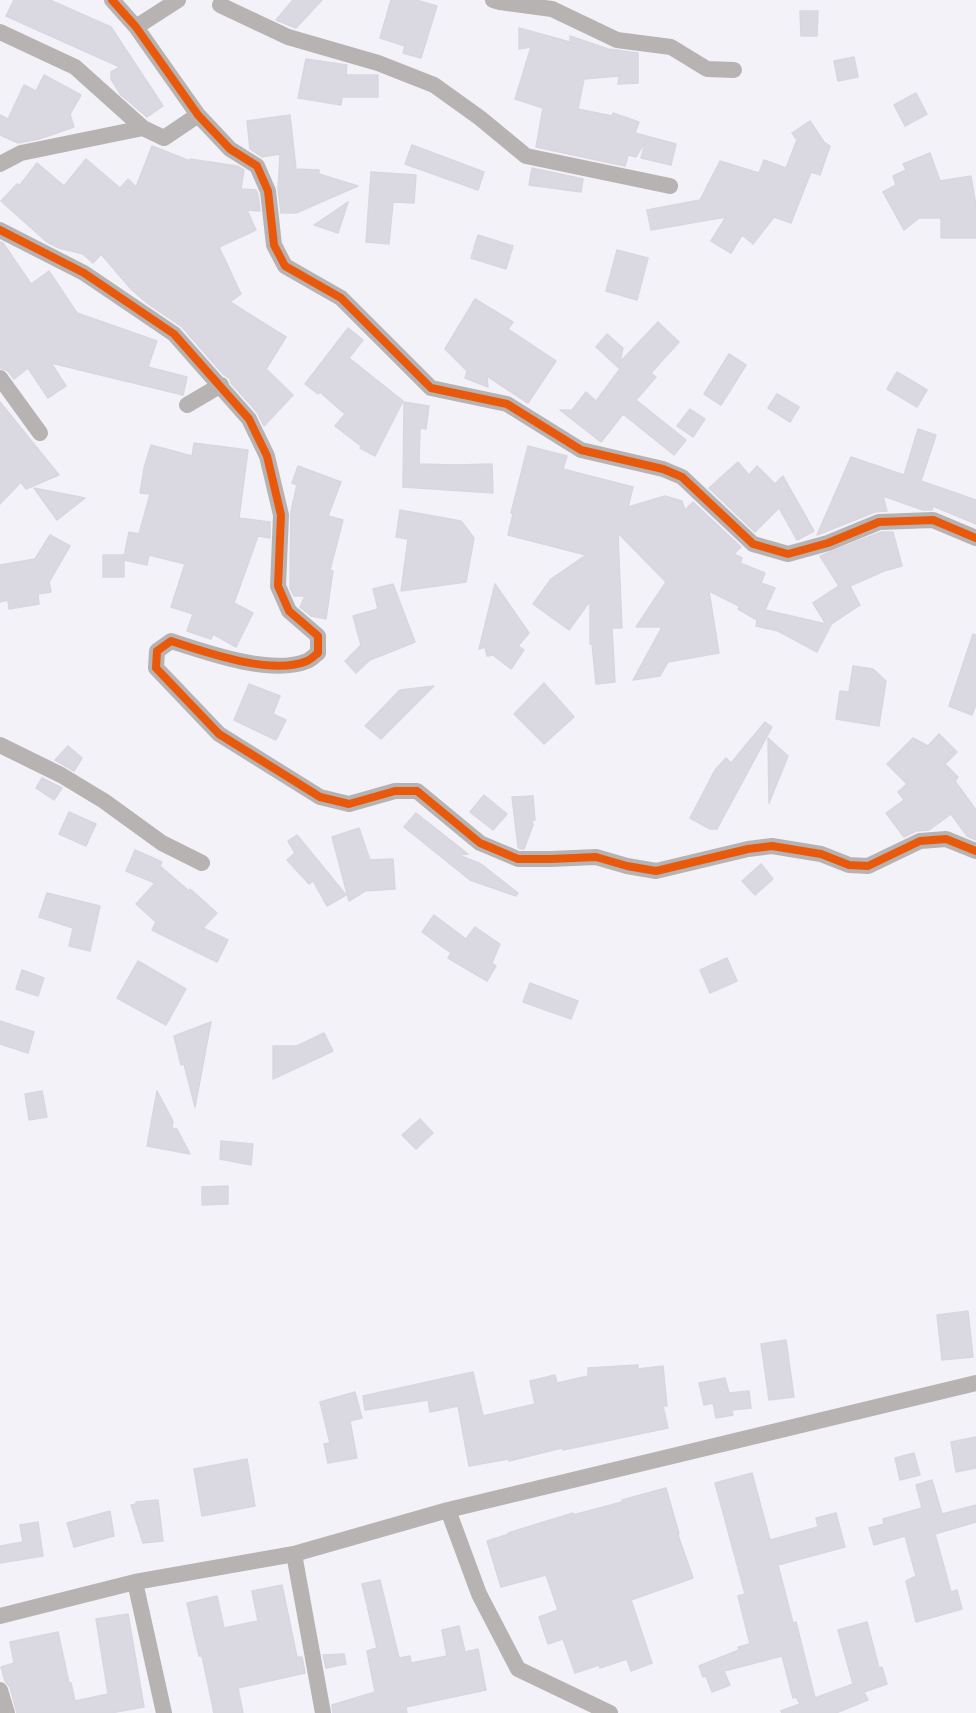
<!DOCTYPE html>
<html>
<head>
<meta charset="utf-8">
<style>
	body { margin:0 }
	canvas { display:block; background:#f3f2f9 }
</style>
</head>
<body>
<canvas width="976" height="1713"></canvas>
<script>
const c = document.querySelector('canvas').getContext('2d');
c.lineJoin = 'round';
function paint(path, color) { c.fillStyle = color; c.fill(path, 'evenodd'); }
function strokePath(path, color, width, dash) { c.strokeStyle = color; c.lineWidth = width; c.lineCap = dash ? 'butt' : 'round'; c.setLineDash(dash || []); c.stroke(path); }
const building = new Path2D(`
	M14,0H50L111,27L163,106L147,117L121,95L111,79V72L120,67L6,16Z
	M293,0H322L296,28L276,20Z
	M391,0H416L437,6L421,58L403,53L405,46L380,38Z
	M800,11H818L817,36H801Z
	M519,28L570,42V36L608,49L638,53V83L618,84L619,76L584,79L578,109L612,116L613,113L639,122L635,133L676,144L671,165L641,158L646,140L636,157L628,155L625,166L536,147L543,108L515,99L531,47L519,49Z
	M854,57L858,77L838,81L834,61Z
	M306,59L347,65L346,75H378V97H342L341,105L298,98Z
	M44,75L81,95L70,114L74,127L39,139L18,143L0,135V115L8,119L24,85L36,91Z
	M916,93L927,114L905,126L894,105Z
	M290,115L296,169L319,170V174L358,186L296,213H281L278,189L280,154L262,157L250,149L247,121Z
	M810,121L824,142L830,146L820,175L811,172L791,223L774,217L753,244L742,235L731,253L711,241L726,217L651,230L647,210L700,200L720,161L759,173L764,160L786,168L797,140L792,133Z
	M412,145L484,172L478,190L405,164Z
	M152,146L190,161V159L237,166L244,170L241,189L256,190L258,194L260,211L247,210L256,230L219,247L241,294L230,302L286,337L266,369L293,395L264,426L257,412L231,383L230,379L224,375L182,327L147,303L131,289L101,254L93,263L83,254L59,248L47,242L1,201L17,184L20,185L37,163L64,186L86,159L120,188L128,179L136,187Z
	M930,153L940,181L971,176L976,206V238H941V218H919L904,230L883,192L896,185L893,176L906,170L903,164Z
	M532,168L583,179L581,192L529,185Z
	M371,172L416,175L414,203L393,202L389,244L366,242Z
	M348,202L338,233L314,225Z
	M478,235L513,246L506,269L471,258Z
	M0,242L3,243L31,284L49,271L77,313L157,341L148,367L187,377L183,395L51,363L66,386L48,398L28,368L14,379L8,371L0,368Z
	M617,250L648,258L637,300L606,291Z
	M475,299L513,322L508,329L556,361L528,403L487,376L488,387L465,378L467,371L445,349Z
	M658,322L679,342L651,373L656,377L636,400L686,440L674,455L623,414L601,442L560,410H572L586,392L596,401L620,369L596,347L607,334L623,348L620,362Z
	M348,328L363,340L349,358L403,401L375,456L360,448L361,446L335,426L345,414L320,392L318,394L305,384Z
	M729,354L746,365L721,405L704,394Z
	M897,372L927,390L917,407L887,389Z
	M777,394L799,407L790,422L768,408Z
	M0,402L59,475L26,489L21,482L0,504Z
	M404,402L429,406L426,429L420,428L419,464L456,465L492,464L493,493L403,487Z
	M690,409L705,419L693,437L677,426Z
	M918,429L936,435L921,481L976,500V524L933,506L932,510H923L883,496L887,511L875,512L817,535L851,457L904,475Z
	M194,443L248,450L239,518L270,522V538L258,536L234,603L253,613L236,647L213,634L211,639L187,631L193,614L171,607L185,564L149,555L147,565L124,560V577H103V555H124V557L129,532L139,534L150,494L140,493L144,468L151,445L192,456Z
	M528,446L567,456L563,469L633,487L628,507L665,496L682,501L685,510L693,502L741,547L734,554L742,558L740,563L765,573L761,583L775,588L765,610L826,624L813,603L839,586L820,556L881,532H893L902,566L884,571L850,586L860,605L830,625H831L817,652L778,631L756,626L757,620L738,609L739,606L709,591L719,653L668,662L660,676L633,680L662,627H636L666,582L618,533L622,628H612L615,682L596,684L592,644H590V601L569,630L533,604L551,579L586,555L508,535L513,514L511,513Z
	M738,462L749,475L757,466L775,484L783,476L814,531L797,540L779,508L755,532L709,488Z
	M298,466L341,482L328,516L343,520L330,570L333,571L326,619L311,616L300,607L305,596H294L290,588L291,511L297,485L292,483Z
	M34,488L85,498L57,520Z
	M400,510L461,521L474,538L466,582L401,591L408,539L396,537Z
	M50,535L70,546L49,582L51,592L38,594L39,604L9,609L8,600L0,602V565L35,559Z
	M393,584L415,642L370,660L356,673L345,661L361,645L353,616L378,609L373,589Z
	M495,584L529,633L518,646L524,650L511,669L493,655L487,656L485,647L479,649Z
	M973,634L976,635V704L972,715L949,706Z
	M853,666L873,669L886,681L879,726L836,719L840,691L849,692Z
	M544,683L574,717L544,744L514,714Z
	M249,684L280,696L273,714L286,720L276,740L234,720Z
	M434,686L381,739L365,726L400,690Z
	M765,722L772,727L717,829H710L690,818L715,770L726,758L731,763Z
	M939,734L957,752L945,764L958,777L955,781L976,810V840L967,836L951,814L929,830L916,831L904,837L886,813L904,800L898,792L907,784L887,764L913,738L928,746Z
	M768,738L788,756L769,803Z
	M68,746L82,758L74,771L55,760Z
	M42,778L62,788L54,800L36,788Z
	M484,795L507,814L493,830L470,812Z
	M533,796L535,820H532L533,825L524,849H520L518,847L512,797Z
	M69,812L96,824L86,846L59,834Z
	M416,813L468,854L459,855L481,864L518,893L516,896L470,880L404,827Z
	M359,828L370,860L393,859L395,889L365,891L349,901L332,837Z
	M297,835L346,895L327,906L313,881L309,884L287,860L295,853L288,841Z
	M135,850L162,862L160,866L189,891L190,889L217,913L203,928L228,940L217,962L152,930L156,922L136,904L155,883L126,871Z
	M761,864L773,879L755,895L742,881Z
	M47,893L100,906L90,951L69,946L73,928L39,917Z
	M434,915L466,939L475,927L500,944L492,963L496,966L487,981L448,958L451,953L422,932Z
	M727,958L737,981L710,993L700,970Z
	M138,961L186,989L166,1025L117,998Z
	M22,970L44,978L38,996L16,989Z
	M530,983L578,1001L571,1019L523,1002Z
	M0,1021L34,1032L28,1053L0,1044Z
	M211,1022L195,1107L184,1064L181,1065L174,1036Z
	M324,1033L333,1051L273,1079V1046H297Z
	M42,1091L47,1117L29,1120L25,1094Z
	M157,1091L173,1121L172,1128L177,1129L190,1154L147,1146Z
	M420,1119L433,1133L416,1149L402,1135Z
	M221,1141L253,1144L251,1165L220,1159Z
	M228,1186V1204L202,1205V1187Z
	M968,1311L973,1357L942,1360L937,1315Z
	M786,1340L794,1397L769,1400L761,1344Z
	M638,1365V1369L663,1366L667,1406H663L668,1428L563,1450L562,1448L509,1461V1459L469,1466L458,1406L430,1412L428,1400L365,1410L363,1396L473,1372L483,1416L535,1404L530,1381L555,1375L557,1383L588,1376V1368Z
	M725,1378L729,1393L749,1391L751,1408L732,1410L733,1415L716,1418L713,1403L704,1405L699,1383Z
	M355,1392L362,1418L350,1421L357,1458L328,1463L324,1444L330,1443L320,1402Z
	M976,1437V1468L956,1472L951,1442Z
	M914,1453L920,1475L900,1480L895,1458Z
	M247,1459L255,1506L202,1516L194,1469Z
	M752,1473L770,1540L818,1527L816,1518L836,1513L845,1547L778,1565L793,1623L796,1622L815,1698L853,1684L838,1630L867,1622L879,1668L882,1667L887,1684L864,1692L868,1700L836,1713H782L781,1711L800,1704L796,1697L793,1698L782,1656L724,1671L730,1685L712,1692L706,1676L703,1677L699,1666L739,1650L738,1647L750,1644L738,1596L745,1594L715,1483Z
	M932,1480L942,1514L976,1505V1522L935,1534L951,1592L957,1590L962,1609L916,1622L906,1581L916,1576L905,1536L874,1545L869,1528L884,1524L883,1519L922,1508L916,1485Z
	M666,1488L679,1534L678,1535L693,1578L631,1600L652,1663L631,1671L627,1659L600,1668L599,1665L575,1673L563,1639L548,1644L539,1617L558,1610L546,1575L501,1587L487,1541L509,1534L508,1533L573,1513V1515L622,1502V1500Z
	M158,1500L163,1541L143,1543L131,1505L136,1504V1502Z
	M110,1511L114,1536L74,1547L67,1523Z
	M38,1522L43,1556L0,1563V1546L23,1542L20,1525Z
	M380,1580L399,1658L410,1656L411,1663L447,1656L442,1630L459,1626L465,1652L478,1649L486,1690L406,1707L407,1713H333L332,1705L375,1692L367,1651L377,1648L362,1584Z
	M282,1585L297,1657H302L305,1673L238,1688L243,1713H214L202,1656H199L187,1603L217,1596L224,1628L258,1621L252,1591Z
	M128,1614L144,1707L111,1713H17L10,1687L5,1681L1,1667L14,1663L10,1642L58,1632L69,1683H71L75,1701L108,1694L96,1619Z
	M344,1654L346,1664L326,1668L323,1655Z`);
const street = new Path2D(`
	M112,0L136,27L198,115L230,149L257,166L268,191L274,245L285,266L341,298L431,388L507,404L581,450L663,469L682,477L753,544L788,554L828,543L879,522L933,520L976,538
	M493,0L500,2L552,9L617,40L671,47L707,69L734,70
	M220,5L288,37L378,63L434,85L480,118L526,156L670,186
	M136,27L178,0
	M0,32L75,67L143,128
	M0,164L21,153L143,128L164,138L198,115
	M0,230L84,273L174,334L249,419L267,456L281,515L278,586L289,611L318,636V653C314,656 310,660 307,661C272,676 205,652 171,641L157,651L156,668L219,734L320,797L349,804L395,791H417L480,843L518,859H551L596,857L627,866L656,871L748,849L772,846L821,854L849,865L868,866L920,841L946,839L976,851
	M0,378L40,433
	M187,405L221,385
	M0,745L61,775L104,801L162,843L202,863
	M448,1510L479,1594L518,1669L610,1713
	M294,1554L323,1713
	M135,1582L164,1713
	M0,1616L135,1582L294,1554L448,1510L976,1383
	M0,1690L7,1713`);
const cycleway = new Path2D(`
	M112,0L136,27L198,115L230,149L257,166L268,191L274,245L285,266L341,298L431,388L507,404L581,450L663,469L682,477L753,544L788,554L828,543L879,522L933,520L976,538
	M0,230L84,273L174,334L249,419L267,456L281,515L278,586L289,611L318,636V653C314,656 310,660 307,661C272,676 205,652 171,641L157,651L156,668L219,734L320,797L349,804L395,791H417L480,843L518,859H551L596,857L627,866L656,871L748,849L772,846L821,854L849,865L868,866L920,841L946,839L976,851`);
paint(building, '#dad8e1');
strokePath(building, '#d9d6e0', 1.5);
strokePath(street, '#b8b3b3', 16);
strokePath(cycleway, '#e8590c', 8);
</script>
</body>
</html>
